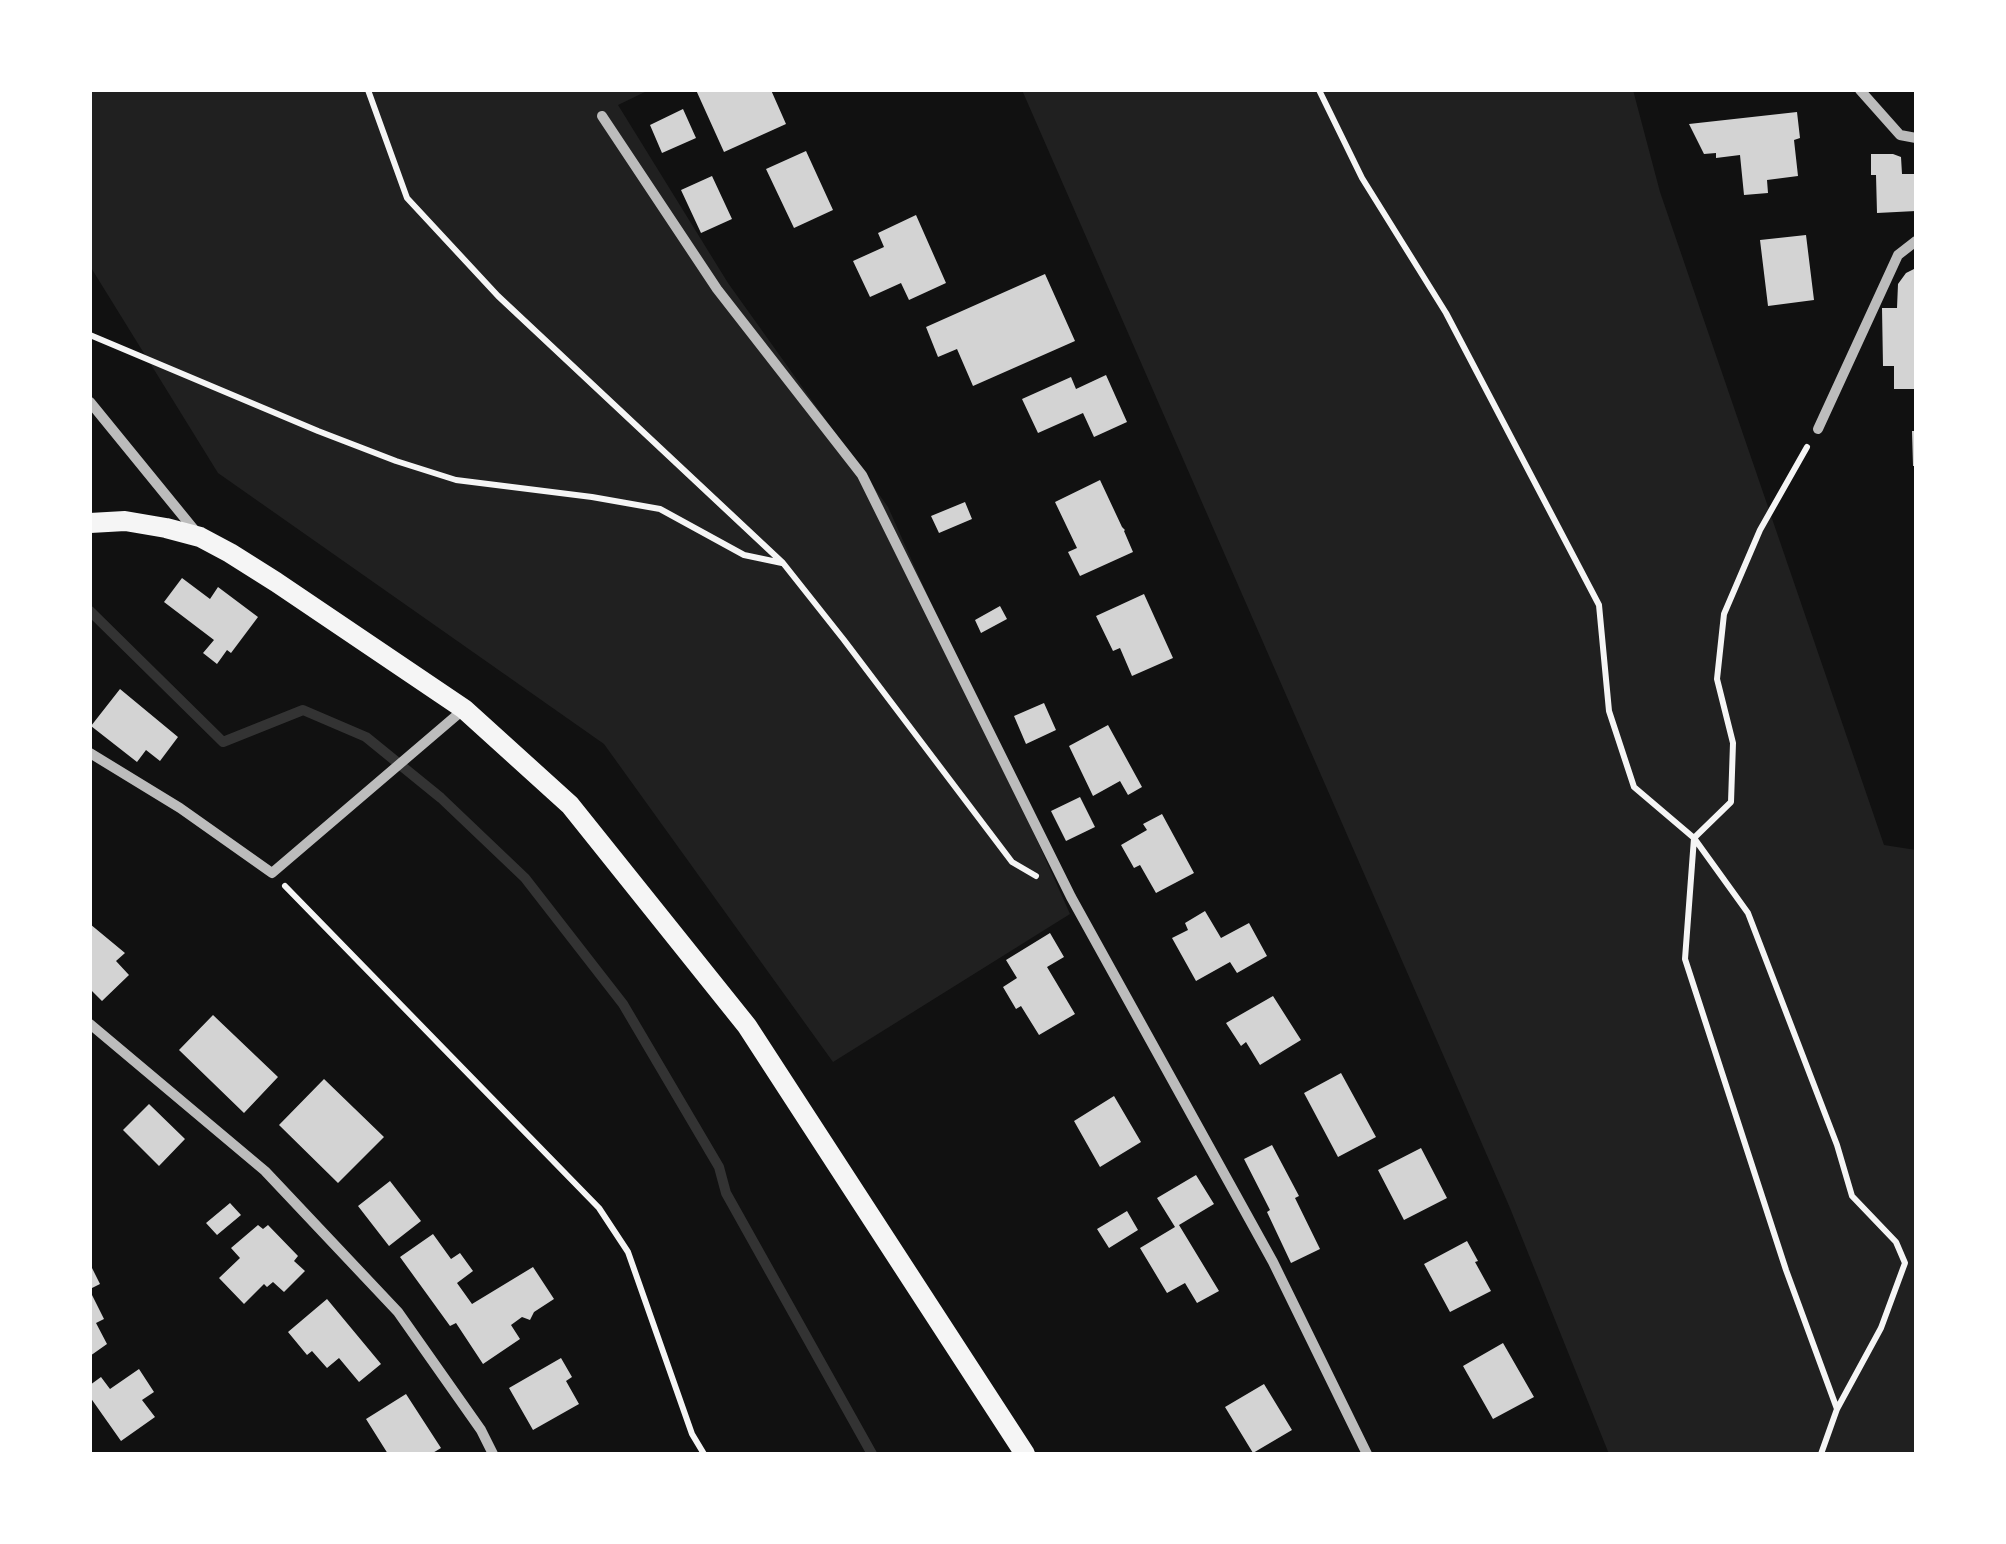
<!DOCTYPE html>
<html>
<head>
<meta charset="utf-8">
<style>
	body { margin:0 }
	#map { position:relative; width:2006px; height:1544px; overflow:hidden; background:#111; font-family:Lora,serif }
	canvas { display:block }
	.frame { position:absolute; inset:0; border:92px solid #fff; pointer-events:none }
</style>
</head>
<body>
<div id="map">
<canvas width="2006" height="1544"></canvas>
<div class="frame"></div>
</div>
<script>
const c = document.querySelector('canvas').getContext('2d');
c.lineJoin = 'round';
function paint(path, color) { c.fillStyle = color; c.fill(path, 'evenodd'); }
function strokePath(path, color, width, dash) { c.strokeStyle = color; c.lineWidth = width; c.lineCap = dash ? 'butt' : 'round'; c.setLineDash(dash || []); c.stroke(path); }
const green = new Path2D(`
	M90,90H649L618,105L728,283L888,507L1070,914L833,1062L604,744L218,473L90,266Z
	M1022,90H1633L1660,192L1884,845L1916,850V1454H1609L1510,1208Z`);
const stream = new Path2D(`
	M90,611L223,742L303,710L366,737L441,798L525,878L623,1004L719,1167L726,1193L872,1454`);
const building = new Path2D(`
	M696,90H771L786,124L724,152Z
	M683,109L696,138L662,153L650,125Z
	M1797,112L1800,138L1794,140L1798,176L1767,180L1768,193L1744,195L1740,155L1716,158V153L1704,154L1689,124Z
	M806,151L833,210L794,228L766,169Z
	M1871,154H1893L1901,157L1902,174H1915L1916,211L1877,213L1876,175H1871Z
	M712,176L732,219L701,233L681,190Z
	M916,215L946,283L909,300L901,283L870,297L853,261L884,247L878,233Z
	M1806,235L1814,300L1768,306L1760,240Z
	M1916,268V389H1894V366H1883L1882,308H1897L1898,284L1906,273Z
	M1045,274L1075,341L973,386L957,349L938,357L926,327Z
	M1106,375L1127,422L1094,437L1083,413L1038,433L1022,399L1071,377L1076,389Z
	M1912,431H1916V466H1913Z
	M1100,480L1122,527L1125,530L1124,531L1133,552L1080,576L1068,552L1077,548L1055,502Z
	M965,502L972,519L939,533L931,516Z
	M182,578L210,599L218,587L258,617L231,653L227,650L217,664L203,653L214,640L164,602Z
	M1144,594L1173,658L1132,676L1120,648L1113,651L1096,616Z
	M1000,606L1007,619L981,633L975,620Z
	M120,689L178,737L160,761L146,750L137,762L91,726Z
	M1044,703L1056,730L1026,744L1014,716Z
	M1108,725L1142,787L1128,795L1120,781L1093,796L1069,746Z
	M1080,797L1095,827L1066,841L1051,811Z
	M1162,814L1194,873L1156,893L1140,865L1134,868L1121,845L1147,830L1143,824Z
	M1205,911L1221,938L1249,923L1267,956L1237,973L1230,962L1196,981L1172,938L1188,930L1185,923Z
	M90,924L125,953L116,961L129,975L102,1001L90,989Z
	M1050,933L1064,957L1047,967L1075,1014L1039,1035L1021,1006L1016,1009L1003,987L1017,978L1006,960Z
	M1273,996L1301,1040L1260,1065L1246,1042L1241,1046L1226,1023Z
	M213,1015L278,1077L244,1113L179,1050Z
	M1341,1073L1376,1137L1338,1157L1304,1093Z
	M324,1079L384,1137L338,1183L279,1125Z
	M1114,1096L1141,1142L1100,1167L1074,1121Z
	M149,1104L185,1139L159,1166L123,1130Z
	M1272,1145L1299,1196L1295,1198L1320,1249L1291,1263L1267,1212L1270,1210L1244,1159Z
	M1421,1148L1447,1198L1404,1220L1378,1170Z
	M1196,1175L1214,1204L1179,1225L1219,1291L1197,1303L1185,1283L1167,1293L1140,1248L1175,1227L1157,1198Z
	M390,1181L421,1221L389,1246L358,1206Z
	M230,1203L241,1215L217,1235L206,1223Z
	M1127,1211L1138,1230L1109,1248L1097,1229Z
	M258,1225L263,1229L268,1225L298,1256L294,1261L305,1271L284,1292L273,1282L267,1287L264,1284L244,1304L219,1278L240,1258L231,1248Z
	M433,1234L451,1259L460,1253L473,1271L457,1283L472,1304L533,1267L554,1299L534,1312L530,1320L522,1317L511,1325L520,1339L483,1364L456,1323L450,1326L400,1257Z
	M1467,1241L1478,1261L1475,1262L1491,1291L1450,1312L1424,1264Z
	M90,1264L100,1284L90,1289Z
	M90,1291L104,1319L96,1323L107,1344L90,1356Z
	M327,1299L381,1364L359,1382L339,1358L327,1368L312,1351L307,1355L288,1332Z
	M1503,1343L1534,1397L1493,1419L1463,1366Z
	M561,1358L572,1377L566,1381L579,1404L533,1430L509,1388Z
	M139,1369L154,1392L142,1400L155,1417L121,1441L90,1397V1385L101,1377L110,1389Z
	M1264,1384L1292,1430L1253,1453L1225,1407Z
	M406,1394L441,1448L431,1454H388L366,1419Z`);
const path = new Path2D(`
	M368,90L407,198L498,296L783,563L844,640L1012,862L1036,876
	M1319,90L1362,178L1446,313L1599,605L1609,711L1634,787L1694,838L1748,913L1837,1145L1852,1196L1896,1242L1905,1263L1881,1328L1837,1409L1821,1454
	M90,335L318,431L396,461L456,480L592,497L660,509L744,555L782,563
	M1807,447L1760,530L1724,614L1717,679L1733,743L1731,802L1694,838L1685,959L1786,1270L1837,1409
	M285,886L599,1208L628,1252L692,1434L704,1454`);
const minor = new Path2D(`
	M1860,90L1900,135L1916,138
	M602,116L717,289L862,475L1071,897L1273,1262L1367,1454
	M90,402L196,532
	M1818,429L1898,255L1916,241
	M90,753L180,808L272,873L464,709
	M90,1024L265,1171L398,1312L481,1430L493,1454`);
const secondary = new Path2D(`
	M90,523L125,521L166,528L200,537L230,553L276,582L464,709L570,805L747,1026L1025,1454`);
paint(green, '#202020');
strokePath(stream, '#333', 10);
paint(building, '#d3d3d3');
strokePath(path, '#f5f5f5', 6);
strokePath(minor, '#bcbcbc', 10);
strokePath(secondary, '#f5f5f5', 20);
</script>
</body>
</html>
